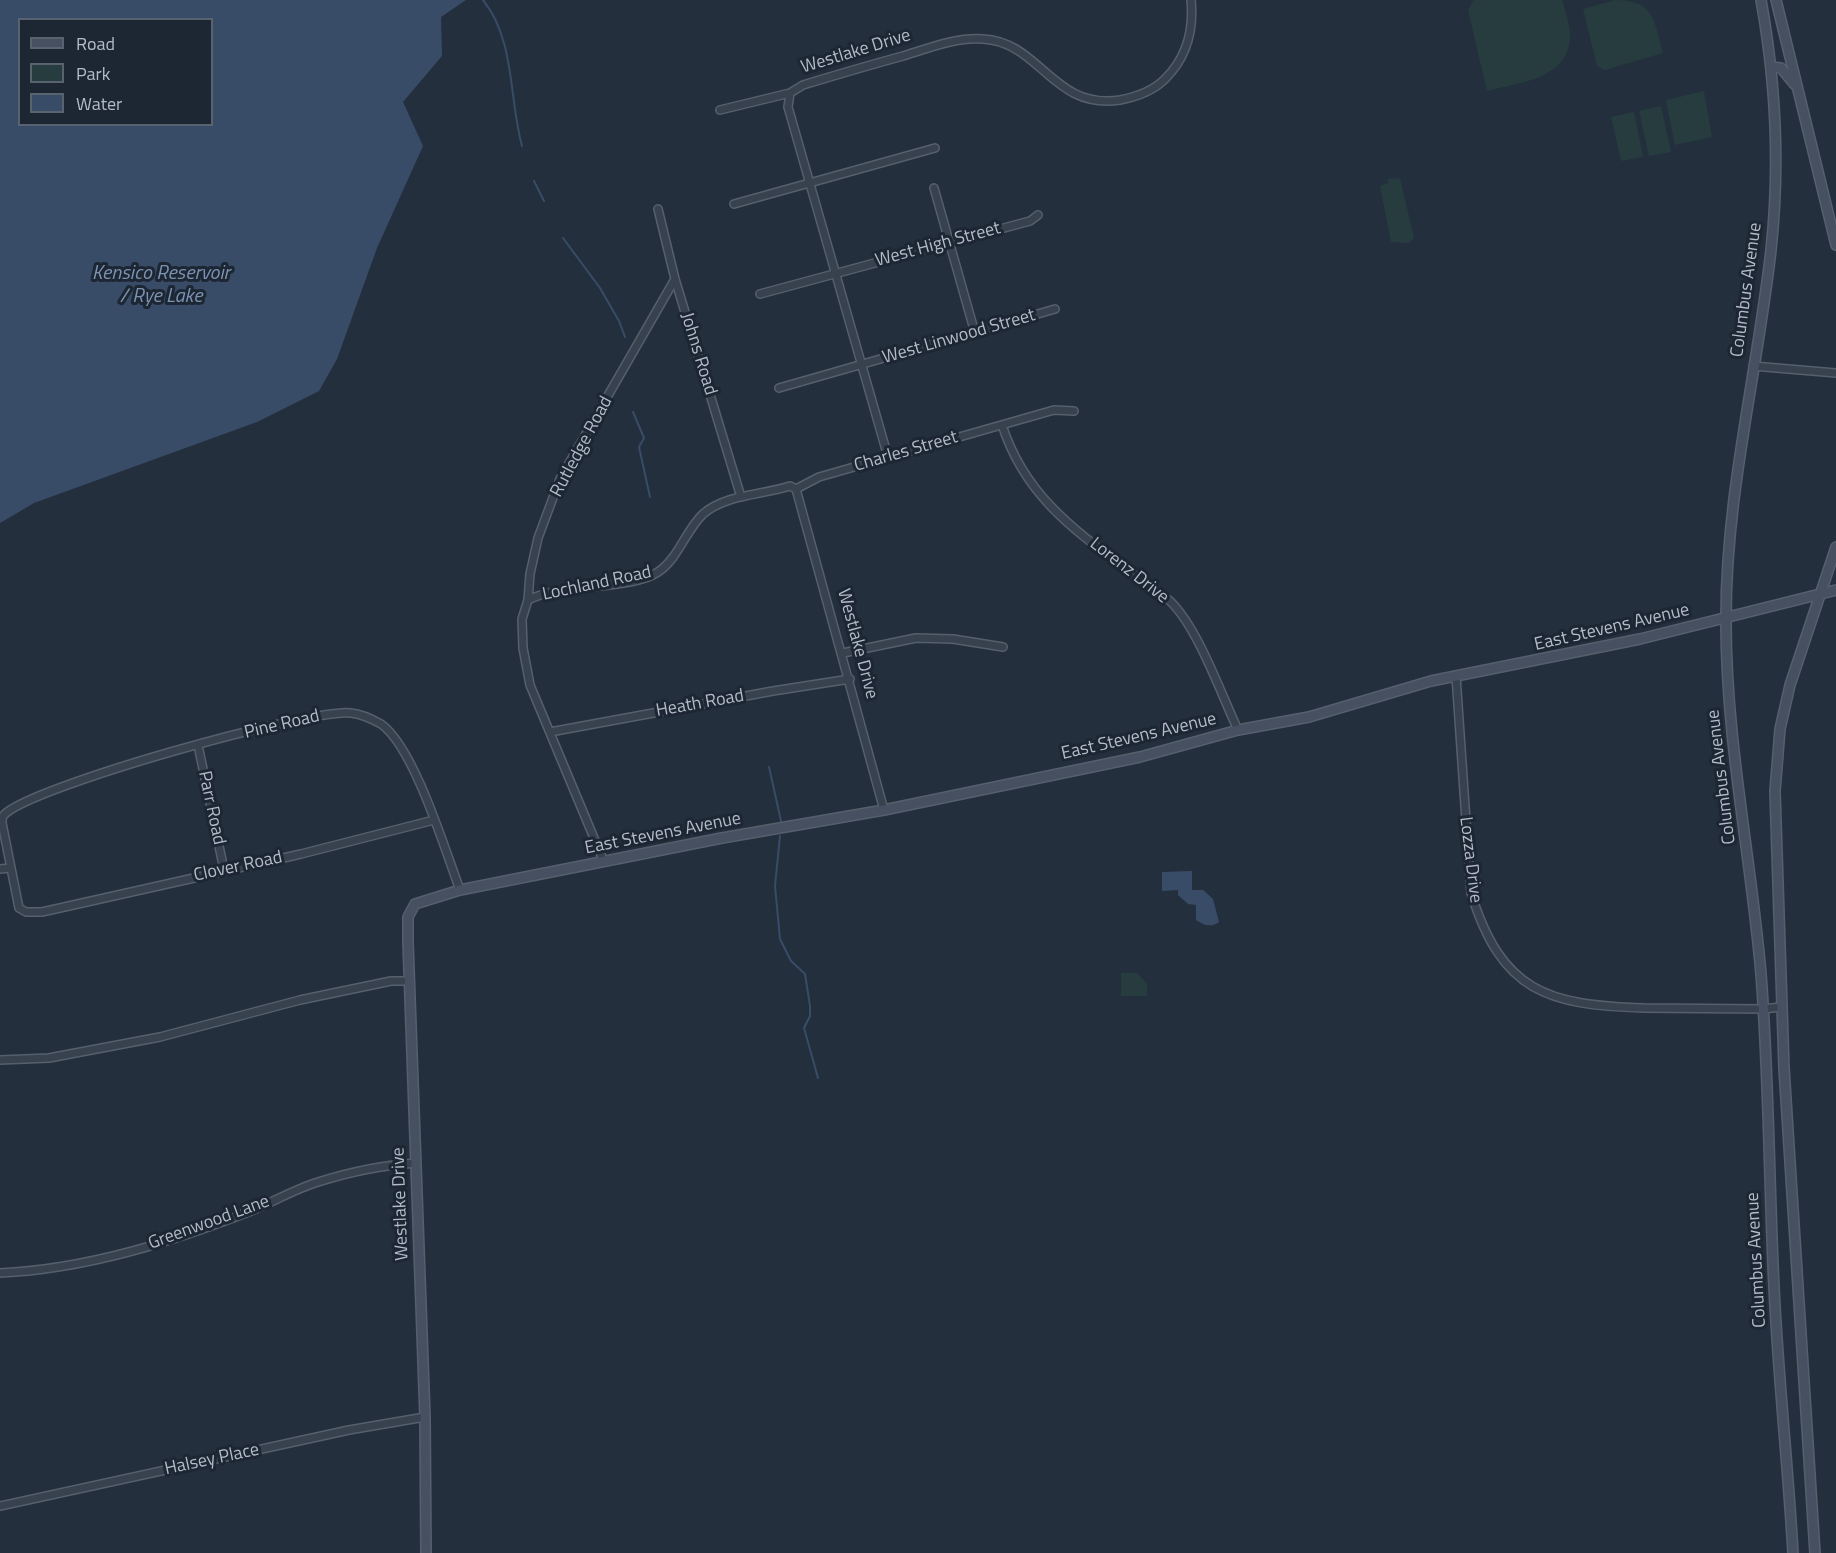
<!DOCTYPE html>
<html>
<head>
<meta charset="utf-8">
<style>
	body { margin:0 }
	#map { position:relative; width:1836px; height:1553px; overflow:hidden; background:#242f3e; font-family:"Titillium Web",sans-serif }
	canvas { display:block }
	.legend { position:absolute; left:18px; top:18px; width:195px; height:108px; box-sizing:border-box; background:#1d2633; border:2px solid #59626f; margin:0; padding:8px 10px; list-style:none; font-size:18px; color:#b4bcc9 }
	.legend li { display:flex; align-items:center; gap:12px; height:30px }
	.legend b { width:30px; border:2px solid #59626f }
</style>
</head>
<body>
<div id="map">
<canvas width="1836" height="1553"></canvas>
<ul class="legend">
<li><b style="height:8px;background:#465061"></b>Road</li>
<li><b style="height:16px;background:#263c3f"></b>Park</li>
<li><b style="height:16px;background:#394c67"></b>Water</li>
</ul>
</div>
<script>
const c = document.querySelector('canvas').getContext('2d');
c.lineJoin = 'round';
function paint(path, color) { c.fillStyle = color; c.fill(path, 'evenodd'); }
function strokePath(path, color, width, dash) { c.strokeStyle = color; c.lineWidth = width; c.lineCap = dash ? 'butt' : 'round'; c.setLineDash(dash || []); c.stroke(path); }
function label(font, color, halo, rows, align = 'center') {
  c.font = font + ' "Titillium Web",sans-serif'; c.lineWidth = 6; c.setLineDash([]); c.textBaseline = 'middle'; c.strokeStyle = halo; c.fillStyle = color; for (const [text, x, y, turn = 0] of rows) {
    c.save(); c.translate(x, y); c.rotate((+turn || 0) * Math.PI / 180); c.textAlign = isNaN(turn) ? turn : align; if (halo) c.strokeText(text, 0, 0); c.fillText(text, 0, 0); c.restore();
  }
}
const green = new Path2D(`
	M1474,0H1562C1565,10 1569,22 1570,32C1572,79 1521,82 1487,91L1468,10Z
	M1615,0C1655,0 1654,21 1663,53L1605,70L1597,66L1583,9Z
	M1704,91L1712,137L1675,145L1666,100Z
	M1661,106L1671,152L1649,156L1639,111Z
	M1634,112L1643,157L1621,161L1611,117Z
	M1400,178L1414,238L1409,243L1391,242L1380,186L1388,183V179Z
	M1121,973H1137L1147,984V996H1121Z`);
const water = new Path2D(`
	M0,0H466L441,17L442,56L403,102L423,146L377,248L337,359L319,391L257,422L34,503L0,523ZM20,20H212V124H20Z
	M1192,871V890H1203L1213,899L1219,922C1211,928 1203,925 1196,920V905L1188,904L1178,895V890L1162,891V872Z`);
const stream = new Path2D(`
	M483,0C515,39 509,99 522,146
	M534,181L544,201
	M563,238L600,288L619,321L625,337
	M633,412L644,438L639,447L650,497
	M769,767L781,821
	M780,836L775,886L780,939L791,961L805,974L810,1006V1016L804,1028L818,1078`);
const street = new Path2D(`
	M720,110L790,93
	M934,188L975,333
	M734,204L935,148
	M658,209L675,279L741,497
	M760,294L1030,221L1038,215
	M1753,366L1836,373
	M779,388L1055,309
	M1002,425C1024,493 1070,527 1125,568C1140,579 1156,589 1170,601C1198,628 1221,694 1238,730
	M888,457L788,107L790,93L803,85C836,75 870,65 903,56C929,48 956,37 983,39C1041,42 1052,110 1120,100C1136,97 1153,91 1165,79C1187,57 1194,30 1191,0
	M796,489L884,810
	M528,600C564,582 629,591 658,572C678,559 686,530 703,514C726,494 763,495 790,486L796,489L819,477L1054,410L1074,411
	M843,653L916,638L953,639L1003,647
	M1456,676L1471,893C1502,992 1547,1005 1644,1008C1684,1008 1723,1009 1763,1009L1781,1007
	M550,732L773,691L850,679
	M198,745L224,870
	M434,820L301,854L42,912H26L19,908L2,823C2,820 2,817 4,815C29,787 311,708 351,713C361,714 372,719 381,724C414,747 445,850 460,890
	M604,862L530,685L523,648L522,619L528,600L530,574L538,538L560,479L675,279
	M0,869L10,868
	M0,1060L49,1058L160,1037L300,1000L391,981H410
	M0,1273C86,1269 172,1242 251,1211C273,1202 295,1189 318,1182C350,1172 383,1165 416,1163
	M0,1506L349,1430L425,1417`);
const secondary = new Path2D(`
	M1761,0C1776,83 1780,166 1771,250C1757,375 1725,497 1726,623C1726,741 1751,857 1761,974C1769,1078 1769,1183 1774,1287C1778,1376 1788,1464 1793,1553
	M1776,0L1836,245
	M1771,67L1781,68L1795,85
	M426,1553L425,1417L408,942V917L415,904L460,890L722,838L884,810L1140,757L1238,730L1309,717L1431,681L1640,639L1836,590
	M1815,1553L1784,1068L1775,791L1780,729L1790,685L1836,547`);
const streetNames = [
	["Westlake Drive",856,52,-17],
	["West High Street",938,245,-15],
	["Columbus Avenue",1747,290,-82],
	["West Linwood Street",959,337,-16],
	["Johns Road",698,354,73],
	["Rutledge Road",582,447,-62],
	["Charles Street",906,452,-16],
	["Lorenz Drive",1129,571,38],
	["Lochland Road",597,584,-12],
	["East Stevens Avenue",1612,628,-13],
	["Westlake Drive",857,644,75],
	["Heath Road",700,704,-10],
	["Pine Road",282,725,-13],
	["East Stevens Avenue",1139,737,-13],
	["Columbus Avenue",1722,777,-97],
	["Parr Road",211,808,78],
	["East Stevens Avenue",663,834,-11],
	["Lozza Drive",1470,860,83],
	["Clover Road",238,867,-12],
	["Westlake Drive",401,1204,-92],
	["Greenwood Lane",209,1223,-20],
	["Columbus Avenue",1757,1260,-93],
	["Halsey Place",212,1460,-12]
];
const waterNames = [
	["Kensico Reservoir",161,274],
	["/ Rye Lake",161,297]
];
paint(green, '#263c3f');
paint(water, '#394c67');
strokePath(stream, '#394c67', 2);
strokePath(street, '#565f6c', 10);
strokePath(secondary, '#565f6c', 12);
strokePath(street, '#38414e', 7);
strokePath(secondary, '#465061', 9);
label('18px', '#b4bcc9', '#1d2633', streetNames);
label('italic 20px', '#7c92b1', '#1d2633', waterNames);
</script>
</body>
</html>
